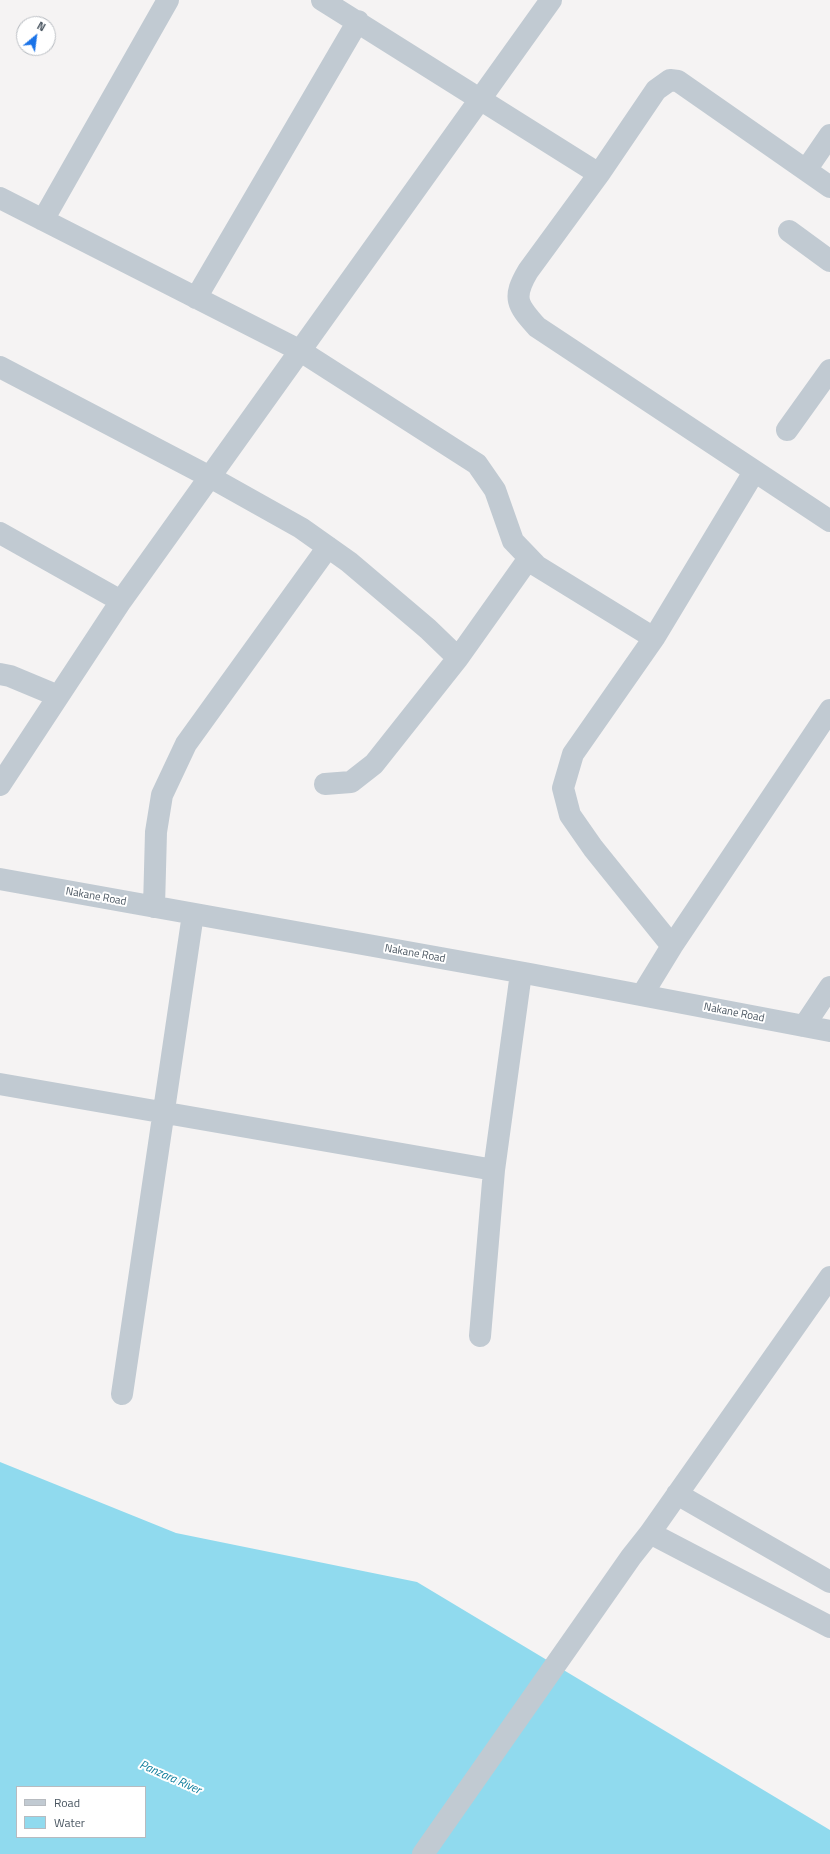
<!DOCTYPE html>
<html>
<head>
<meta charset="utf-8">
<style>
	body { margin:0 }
	#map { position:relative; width:830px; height:1854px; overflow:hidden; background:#f5f3f3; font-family:"Titillium Web",sans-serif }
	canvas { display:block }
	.legend { position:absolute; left:16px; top:1786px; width:130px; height:52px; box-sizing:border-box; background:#fff; border:1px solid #b7bbc0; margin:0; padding:5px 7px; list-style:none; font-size:12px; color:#4a5661 }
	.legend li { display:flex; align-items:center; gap:8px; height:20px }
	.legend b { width:20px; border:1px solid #b7bbc0 }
	.north { position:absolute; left:16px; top:16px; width:40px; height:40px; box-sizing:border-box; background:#fff; border:1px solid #b7bbc0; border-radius:50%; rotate:29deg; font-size:11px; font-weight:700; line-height:16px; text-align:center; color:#4a5661 }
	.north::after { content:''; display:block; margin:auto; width:14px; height:18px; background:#1a73e8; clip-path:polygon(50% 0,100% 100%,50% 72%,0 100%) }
</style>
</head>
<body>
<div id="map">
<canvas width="830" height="1854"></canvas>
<ul class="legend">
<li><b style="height:5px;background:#c1cad2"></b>Road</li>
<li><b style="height:11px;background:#90daee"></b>Water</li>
</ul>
<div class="north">N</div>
</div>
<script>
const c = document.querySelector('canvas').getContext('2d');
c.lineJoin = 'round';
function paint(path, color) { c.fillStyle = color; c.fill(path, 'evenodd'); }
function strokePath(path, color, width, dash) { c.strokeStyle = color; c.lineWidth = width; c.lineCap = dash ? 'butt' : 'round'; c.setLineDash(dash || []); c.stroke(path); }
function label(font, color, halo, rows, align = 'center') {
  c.font = font + ' "Titillium Web",sans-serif'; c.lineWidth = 4; c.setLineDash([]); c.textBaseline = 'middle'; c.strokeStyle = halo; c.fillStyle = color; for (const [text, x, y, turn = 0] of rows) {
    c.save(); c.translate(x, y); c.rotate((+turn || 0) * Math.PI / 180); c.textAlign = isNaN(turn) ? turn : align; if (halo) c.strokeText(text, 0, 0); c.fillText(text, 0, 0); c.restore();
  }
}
const water = new Path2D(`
	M0,1462L176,1533L417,1582L830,1830V1854H0ZM17,1787H145V1837H17Z`);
const minor = new Path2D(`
	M322,0L599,174
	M806,170L830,135
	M830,187L678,81L670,80L656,90L599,174L528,271C512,298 517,305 537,327L830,521
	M0,198L299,350L477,464L495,490L513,541L537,566L654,638
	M43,220L168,0
	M789,231L830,261
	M196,298L358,21
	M0,367L210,477L301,528L349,562L428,629L458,658
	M787,430L830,370
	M0,533L121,601
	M0,674L10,676L58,696
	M325,784L351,782L374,764L458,658L529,558
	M0,785L121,601L551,0
	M0,879L530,974L830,1031
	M154,907L156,832L162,795L186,744L328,547
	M672,946L593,848L570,815L563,788L573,754L654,638L754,472
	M642,995L672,946L830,710
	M804,1026L830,987
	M0,1084L494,1170
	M480,1336L494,1170L521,973
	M122,1394L193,914
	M677,1494L830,1582
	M650,1533L830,1627
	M423,1854L631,1557L650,1533L830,1277`);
const streetNames = [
	["Nakane Road",96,897,10],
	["Nakane Road",415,954,10],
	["Nakane Road",734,1013,11]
];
const waterNames = [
	["Panzara River",170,1778,24]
];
paint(water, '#90daee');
strokePath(minor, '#c1cad2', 22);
label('11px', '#4a5661', '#fff', streetNames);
label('italic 12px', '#0c7c9b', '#fff', waterNames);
</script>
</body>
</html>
